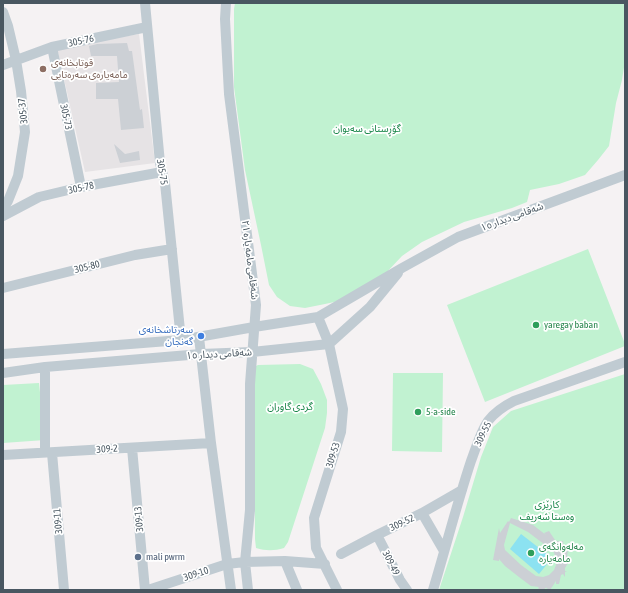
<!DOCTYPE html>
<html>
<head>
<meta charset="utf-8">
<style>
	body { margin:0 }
	#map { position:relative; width:628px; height:593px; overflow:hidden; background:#f5f2f3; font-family:"Asap Condensed",sans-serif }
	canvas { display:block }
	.frame { position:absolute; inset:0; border:4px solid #495761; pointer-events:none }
</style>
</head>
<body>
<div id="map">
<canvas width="628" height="593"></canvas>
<div class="frame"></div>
</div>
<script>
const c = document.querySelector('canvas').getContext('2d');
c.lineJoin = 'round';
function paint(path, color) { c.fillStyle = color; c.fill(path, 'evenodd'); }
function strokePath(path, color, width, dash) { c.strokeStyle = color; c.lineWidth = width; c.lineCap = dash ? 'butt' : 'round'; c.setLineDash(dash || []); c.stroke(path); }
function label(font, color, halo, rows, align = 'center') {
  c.font = font + ' "Asap Condensed","Noto Sans Arabic",sans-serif'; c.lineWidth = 3.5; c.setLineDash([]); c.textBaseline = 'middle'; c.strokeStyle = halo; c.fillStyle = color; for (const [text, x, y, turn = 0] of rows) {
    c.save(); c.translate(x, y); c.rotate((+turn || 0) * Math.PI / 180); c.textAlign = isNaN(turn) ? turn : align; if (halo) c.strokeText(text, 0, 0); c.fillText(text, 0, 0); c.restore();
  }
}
const education = new Path2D(`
	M139,34L155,163L85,172L57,48Z`);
const green = new Path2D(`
	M235,3H625V61L622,80L616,103L609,146L598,160L585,175L559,184L530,190L527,202L512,208L464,222L422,242L402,256L385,274L348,299L325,304L305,308L290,306L277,297L269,285L261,245L245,170L234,87V9Z
	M588,249L625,344V346L485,402L447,305Z
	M300,364L313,369L321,384L327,400V413L325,428L288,542L284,548C274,551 266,551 256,548L255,539L254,367L258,365Z
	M393,373H443L442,452L392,451Z
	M625,374V590H439L463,517L481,457L493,427L511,411Z
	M39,383L45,440L3,443V385Z`);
const water = new Path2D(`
	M521,534L552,558L539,574L510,549Z`);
const building = new Path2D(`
	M127,43L129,51H132L140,110L142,109L144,128L121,130L118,99H96V83L119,82L117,56H91L89,46L97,44Z
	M114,144L125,154L139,151L140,160L120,163Z
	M511,518L533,525L546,535L544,533L549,531L557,543V541H563L564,549L568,550L567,556L571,559L569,562V563H568L565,568V571H567L565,572V577L563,574L561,575L559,584H556V581L550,590L546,588L547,587L543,590H540L538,588L539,587L531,586L519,577L505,566L499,559V561L493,560L499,528L500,533L508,521L509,522ZM510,523L528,532L553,551L557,559L556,565L554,570L549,575L543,577L536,576L521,565L505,550L504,545Z`);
const minor = new Path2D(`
	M145,3L160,163L165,183L181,340
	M226,3L225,19L229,94L256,305L250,384V510L245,562L248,590
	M3,12L8,26L16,60L21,91L25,132L18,176L8,201L3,208
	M52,47L81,187
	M3,65L52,47L147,27
	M3,216L39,197L81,187L162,172
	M3,288L135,255L172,249
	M318,317L329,344L343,409L341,432L314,518L316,548L337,590
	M199,337L211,443L231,590
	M3,354L181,340L254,327L318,317L402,268L458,237L625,175
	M45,367V452
	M3,373L45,367L201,354L252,352L329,344L370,307L398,273
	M132,448L145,590
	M52,453L64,590
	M3,455L211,443
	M422,513L444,551
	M377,535L400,580L407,590
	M341,554L377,535L422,513L462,490
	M285,561L297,590
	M148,590L227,564L245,562L285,561L325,564
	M433,590C446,547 457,503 471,461C476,448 480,433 488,421C495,412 504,406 514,401L625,362`);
const markers = [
	[43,69,4,"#8d6e63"],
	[536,325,4,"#2e9e5b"],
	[201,336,4,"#3f7fe0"],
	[418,412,4,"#2e9e5b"],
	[531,553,4,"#2e9e5b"],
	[138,557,4,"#5c6f8a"]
];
const streetNames = [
	["305-76",81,41,-12],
	["305-37",23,111,-96],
	["305-73",66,117,78],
	["305-75",162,172,80],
	["305-78",81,188,-12],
	["شەقامی دیدار ١٥",512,217,-20],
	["شەقامی مامە یارە ٢١",250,260,83],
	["305-80",87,267,-14],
	["شەقامی دیدار ١٥",219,354,-3],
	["309-55",483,434,-64],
	["309-2",107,449,-4],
	["309-53",333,455,-73],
	["309-13",139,519,-95],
	["309-11",58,521,-95],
	["309-52",402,523,-25],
	["309-49",391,563,63],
	["309-10",196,574,-18]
];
const educationNames = [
	["قوتابخانەی",51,63],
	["مامەیارەی سەرەتایی",51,75]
];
const parkNames = [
	["گۆڕستانی سەیوان",367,129],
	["گردی گاوران",290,407],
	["کارێزی",547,505],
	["وەستا شەریف",547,517]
];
const leisureNames = [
	["yaregay baban",544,325],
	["5-a-side",426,412],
	["مەلەوانگەی",539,547],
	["مامەیارە",539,559]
];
const shopNames = [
	["سەرتاشخانەی",193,330],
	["گەنجان",193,342]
];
const serviceNames = [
	["mali pwrm",146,557]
];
paint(education, '#e6e3e5');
paint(green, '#c1f2d1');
paint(water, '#8ce2f1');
paint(building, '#ccd0d5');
strokePath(minor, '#c0cbd2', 10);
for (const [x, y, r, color] of markers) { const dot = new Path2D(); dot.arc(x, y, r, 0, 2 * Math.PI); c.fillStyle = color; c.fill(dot); strokePath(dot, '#fff', 1.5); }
label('10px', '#495761', '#fff', streetNames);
label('10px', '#785e54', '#fff', educationNames, 'left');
label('10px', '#138344', '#fff', parkNames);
label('10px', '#27864d', '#fff', leisureNames, 'left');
label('10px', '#366cbe', '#fff', shopNames, 'right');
label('10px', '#4e5e75', '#fff', serviceNames, 'left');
</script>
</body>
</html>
